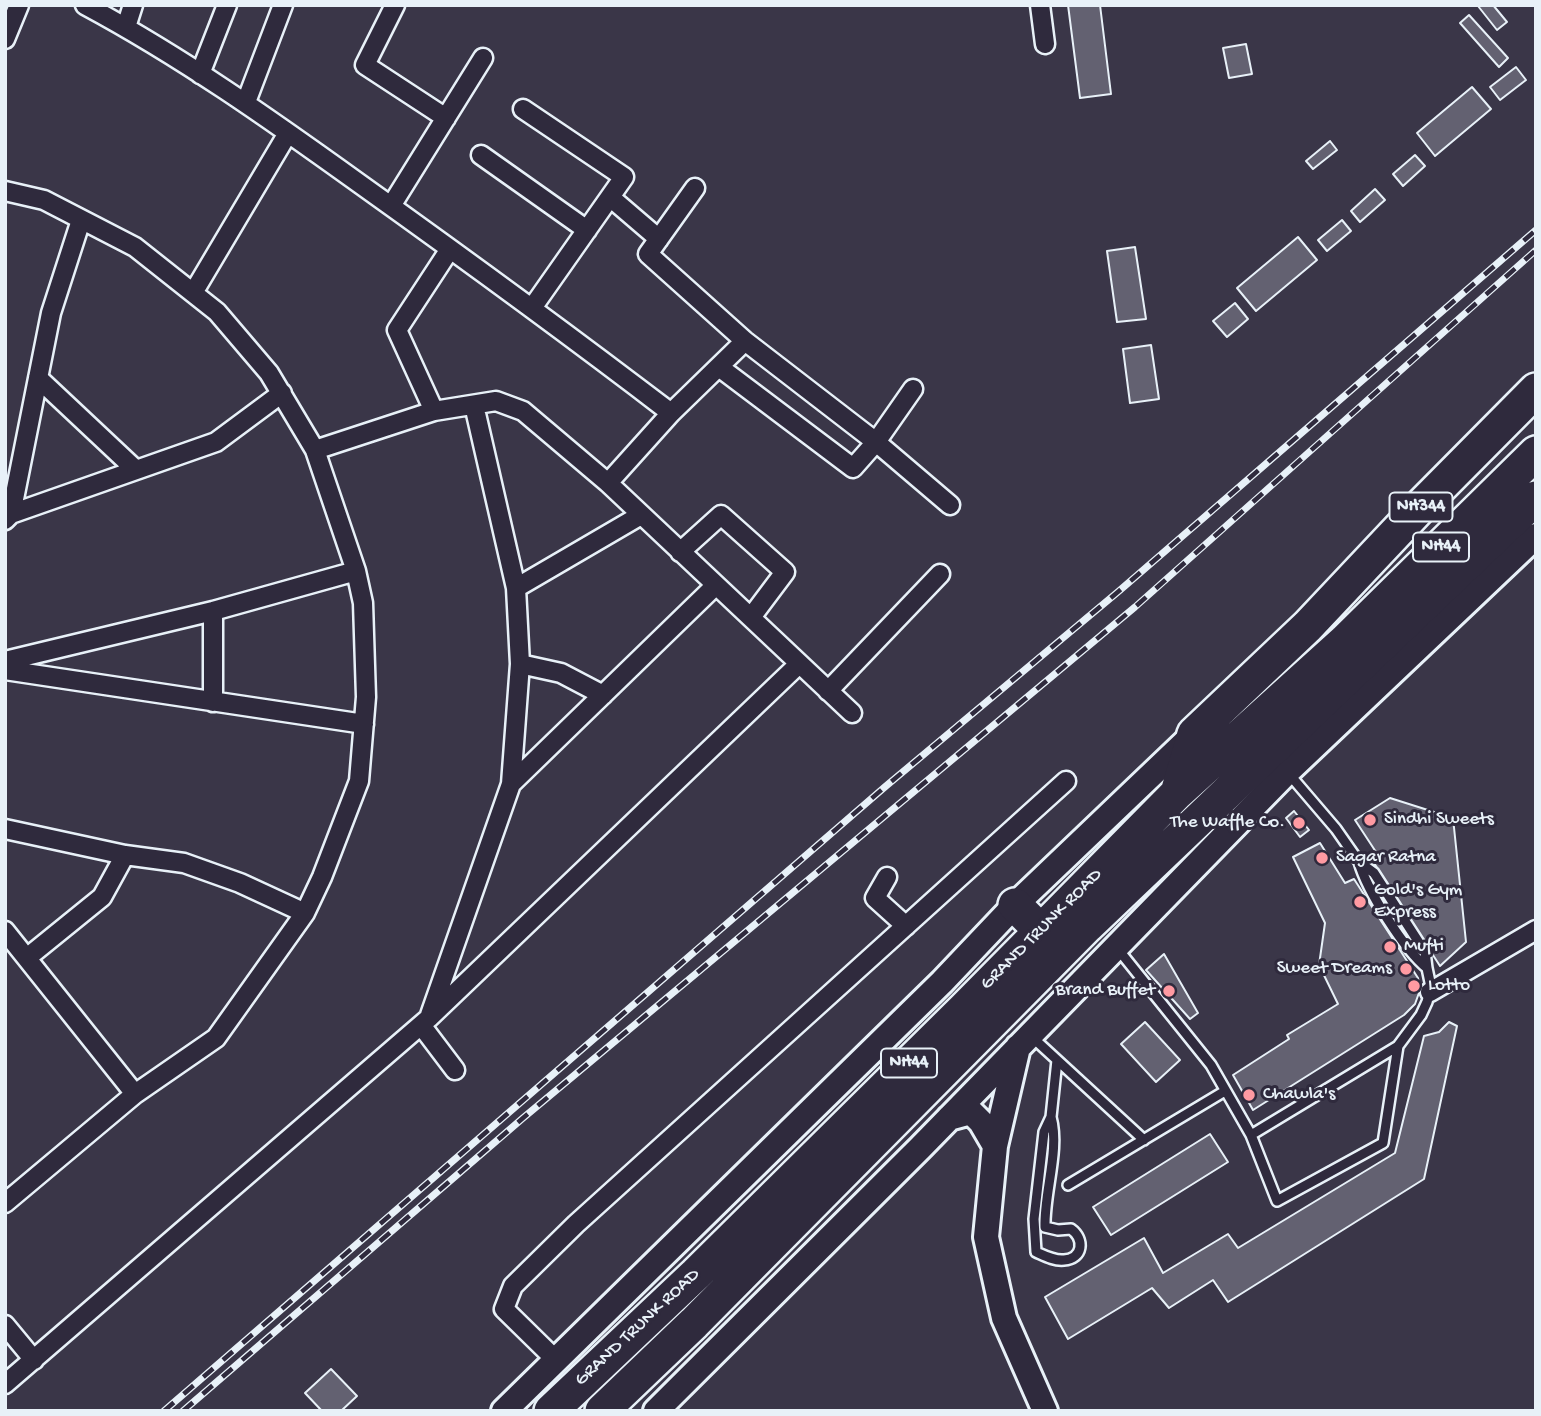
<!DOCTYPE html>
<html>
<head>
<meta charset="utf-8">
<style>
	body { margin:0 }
	#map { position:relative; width:1541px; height:1416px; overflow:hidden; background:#3a3648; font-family:"Gochi Hand",sans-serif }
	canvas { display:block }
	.frame { position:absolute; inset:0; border:7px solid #e8f1f8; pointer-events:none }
</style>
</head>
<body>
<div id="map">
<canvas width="1541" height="1416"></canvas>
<div class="frame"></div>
</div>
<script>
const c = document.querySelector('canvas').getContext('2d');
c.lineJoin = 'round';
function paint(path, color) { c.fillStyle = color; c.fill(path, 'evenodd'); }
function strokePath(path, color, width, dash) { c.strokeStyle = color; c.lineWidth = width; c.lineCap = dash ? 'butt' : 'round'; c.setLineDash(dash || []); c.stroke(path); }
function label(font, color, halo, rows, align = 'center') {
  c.font = font + ' "Gochi Hand",sans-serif'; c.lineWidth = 6; c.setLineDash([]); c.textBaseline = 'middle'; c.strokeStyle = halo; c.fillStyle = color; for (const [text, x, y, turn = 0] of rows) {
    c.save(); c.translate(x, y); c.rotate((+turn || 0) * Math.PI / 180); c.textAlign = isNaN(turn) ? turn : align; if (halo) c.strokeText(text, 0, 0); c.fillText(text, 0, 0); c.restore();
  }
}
const building = new Path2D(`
	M1068,5H1100L1111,94L1080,98Z
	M1480,5H1493L1507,22L1497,30L1478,6Z
	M1469,15L1508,58L1499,67L1460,23Z
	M1246,44L1252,74L1229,78L1223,48Z
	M1516,67L1526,80L1500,100L1490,87Z
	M1472,87L1491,109L1435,156L1417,133Z
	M1330,141L1337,150L1313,169L1306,161Z
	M1415,155L1425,166L1403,186L1393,174Z
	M1375,189L1385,200L1360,222L1351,211Z
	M1342,220L1351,231L1327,251L1318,240Z
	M1298,237L1317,260L1256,311L1237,288Z
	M1135,247L1146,319L1117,322L1107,251Z
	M1235,303L1248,319L1227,337L1213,321Z
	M1151,345L1159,399L1130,403L1123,349Z
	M1390,798L1453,818L1466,942L1440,966L1374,863L1376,852L1355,820Z
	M1294,811L1309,830L1300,837L1286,818Z
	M1320,843L1345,883L1354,879L1418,978L1420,990L1415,1004L1404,1015L1253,1110L1233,1075L1289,1039L1287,1035L1338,1004L1319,965L1325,923L1293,857Z
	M1164,954L1198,1013L1190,1019L1146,970Z
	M1145,1022L1180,1060L1156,1082L1121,1044Z
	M1449,1022L1457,1026L1424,1179L1228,1302L1213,1280L1169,1308L1152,1288L1068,1339L1045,1297L1144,1238L1163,1273L1228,1234L1238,1248L1395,1153L1424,1036L1439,1032Z
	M1210,1134L1228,1162L1111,1235L1093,1207Z
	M331,1369L357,1396L341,1411H322L305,1393Z`);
const lane = new Path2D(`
	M1289,774L1336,829L1359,862L1374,873L1425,952L1427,968C1404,949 1367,891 1359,862
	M1117,948L1211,1065L1251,1135
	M1031,1036L1144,1140
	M1398,1046L1251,1135L1277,1201L1383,1143L1398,1046L1421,1015L1427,1002L1431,987L1427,968
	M1051,1117C1060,1150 1044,1192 1045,1227L1058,1230L1071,1229C1085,1239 1083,1259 1064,1260C1054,1261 1045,1256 1036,1252L1034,1219L1044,1132L1051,1117L1057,1060
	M1068,1185L1225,1091`);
const street = new Path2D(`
	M85,5C182,57 271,120 360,184C465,259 569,335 671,413
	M395,5L365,65L446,118
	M1040,5L1045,44
	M126,27L133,5
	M5,39L19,5
	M200,74L227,5
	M246,102L283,5
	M523,109L624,177L532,308
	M481,155L587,230
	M695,188L648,254L745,341L876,442L950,505
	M5,191L44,200L135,247L217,312L269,373L315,450L356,571L363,603L366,697L359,781L322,877L305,913L216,1038L135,1094L5,1203
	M610,197L659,239
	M391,206L483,58
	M193,293L288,133
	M719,367L853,468L876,442L913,389
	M38,378L136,470
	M434,411L397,330L450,249
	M315,450L434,411L496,401L523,411L608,483L852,713
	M608,483L671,413L745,341
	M11,514L216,442L282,393
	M5,520L11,514L51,313L81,220
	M680,552L721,515L785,572L752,616
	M516,588L641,515
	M213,611V702
	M5,661L213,611L356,571
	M520,664L561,673L603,695
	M5,670L364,724
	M828,691L940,574
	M511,784L716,585
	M5,829L125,855L184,863L240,883L305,913
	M887,877L875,898L906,926
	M5,931L135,1094
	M28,957L102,897L125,855
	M1430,992L1536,930
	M430,1015L511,784L520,664L516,588L474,405
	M421,1025L455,1070
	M5,1325L34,1360
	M557,1361L504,1309L513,1286L576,1224L1066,781
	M5,1384L429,1018L799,664`);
const secondary = new Path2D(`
	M1018,1047L995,1146L986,1237L1004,1318L1045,1411
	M949,1118L971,1112L981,1122L995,1146
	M504,1411L942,982L1015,905L1193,735
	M656,1411L920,1148L1287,772L1536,536`);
const highway = new Path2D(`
	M1177,793L1194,734L1308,626L1422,505L1536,390
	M1015,905L1041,931
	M551,1411L696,1274L964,1009L1177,793L1345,641L1536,453
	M602,1411L694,1323L1087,926L1536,498`);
const rail = new Path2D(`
	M164,1411L886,786L1119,591L1536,230
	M183,1411L523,1118L1135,607L1536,250`);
const markers = [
	[1370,820,7,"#ff9aa2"],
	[1299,823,7,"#ff9aa2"],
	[1322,858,7,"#ff9aa2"],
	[1360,902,7,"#ff9aa2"],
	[1390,947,7,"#ff9aa2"],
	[1406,969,7,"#ff9aa2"],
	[1414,986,7,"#ff9aa2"],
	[1169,991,7,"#ff9aa2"],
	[1249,1095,7,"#ff9aa2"]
];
const shields = [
	[1421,507,63],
	[1441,547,56],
	[909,1063,56]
];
const shieldNames = [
	["NH344",1421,507],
	["NH44",1441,547],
	["NH44",909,1063]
];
const poiNames = [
	["Sindhi Sweets",1384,820],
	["The Waffle Co.",1285,823,"right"],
	["Sagar Ratna",1336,858],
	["Gold's Gym",1374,891],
	["Express",1374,913],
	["Mufti",1404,947],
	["Sweet Dreams",1392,969,"right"],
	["Lotto",1428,986],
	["Brand Buffet",1155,991,"right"],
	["Chawla's",1263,1095]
];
const streetNames = [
	["GRAND TRUNK ROAD",1042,930,-45],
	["GRAND TRUNK ROAD",638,1328,-43]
];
paint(building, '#636171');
strokePath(building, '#e8f1f8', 2);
strokePath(lane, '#e8f1f8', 14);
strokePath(street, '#e8f1f8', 23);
strokePath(secondary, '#e8f1f8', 30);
strokePath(highway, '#e8f1f8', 38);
strokePath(lane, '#2f2a3d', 9);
strokePath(street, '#2f2a3d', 18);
strokePath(secondary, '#2f2a3d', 24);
strokePath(highway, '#2f2a3d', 33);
strokePath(rail, '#e8f1f8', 7);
strokePath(rail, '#2f2a3d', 4.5, [13]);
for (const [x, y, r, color] of markers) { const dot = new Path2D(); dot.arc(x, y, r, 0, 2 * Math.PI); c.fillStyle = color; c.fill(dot); strokePath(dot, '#2f2a3d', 2.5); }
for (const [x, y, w] of shields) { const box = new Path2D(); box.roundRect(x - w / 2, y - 14.5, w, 29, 5); c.fillStyle = '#2f2a3d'; c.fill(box); strokePath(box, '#e8f1f8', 2); }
label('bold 18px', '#e8f1f8', null, shieldNames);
label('19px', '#e8f1f8', '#2f2a3d', poiNames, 'left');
label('19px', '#e8f1f8', '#2f2a3d', streetNames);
</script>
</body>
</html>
